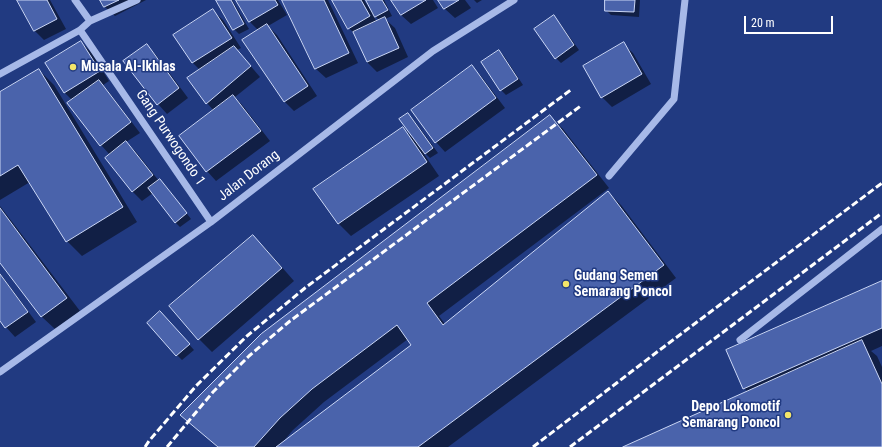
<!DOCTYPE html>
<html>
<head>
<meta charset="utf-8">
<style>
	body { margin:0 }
	#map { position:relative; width:882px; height:447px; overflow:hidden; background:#213a81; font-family:"Roboto Condensed",sans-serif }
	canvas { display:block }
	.scale { position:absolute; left:744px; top:16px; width:89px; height:18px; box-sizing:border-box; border:2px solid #fff; border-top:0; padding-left:5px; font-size:12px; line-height:14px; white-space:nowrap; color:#fff; -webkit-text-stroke:3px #213a81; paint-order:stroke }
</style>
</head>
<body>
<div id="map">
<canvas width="882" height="447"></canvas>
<div class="scale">20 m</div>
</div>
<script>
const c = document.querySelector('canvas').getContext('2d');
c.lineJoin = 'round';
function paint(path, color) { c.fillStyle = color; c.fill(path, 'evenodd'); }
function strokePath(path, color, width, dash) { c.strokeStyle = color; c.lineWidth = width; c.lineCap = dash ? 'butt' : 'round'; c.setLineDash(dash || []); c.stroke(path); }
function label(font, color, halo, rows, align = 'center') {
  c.font = font + ' "Roboto Condensed",sans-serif'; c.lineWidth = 3; c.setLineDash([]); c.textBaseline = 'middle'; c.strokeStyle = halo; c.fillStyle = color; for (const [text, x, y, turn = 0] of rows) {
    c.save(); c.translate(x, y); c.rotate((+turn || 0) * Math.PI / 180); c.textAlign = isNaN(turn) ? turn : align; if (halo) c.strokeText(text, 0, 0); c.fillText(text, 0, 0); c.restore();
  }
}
const shadow = new Path2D(`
	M18,0H50L66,29L44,40L34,30Z
	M101,0H146L115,16L105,7Z
	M217,0H232L249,29L239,34L234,29Z
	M237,0H278L287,15L268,26L277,35L317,96L294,111L284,101L259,31L250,22Z
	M283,0H328L358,63L326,78L316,69Z
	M333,0H364L372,13L373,12L367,0H384L392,16L385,19L395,28L408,57L377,72L367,62L355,34L349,28ZM372,14H373L380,21L377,22Z
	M392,0H433L438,8L411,24L401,15Z
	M439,0H465L471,8L455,18L445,9Z
	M474,0H482L477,3Z
	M606,0H640L639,17L611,15L606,10Z
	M213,11L223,20L241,48L237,50L260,77L235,97L243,106L270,141L216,181L207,171L180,136L214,111L207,103L200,70L193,63L174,35Z
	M554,17L559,22L579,50L561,63L556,58Z
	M81,42L91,52L109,81L103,85L108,91L140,133L126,142L136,152L159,181L165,185L191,219L180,227L175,222L153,193L142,201L133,192L106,158L110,155L101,145L72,100L65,93L46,64Z
	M623,44L633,53L651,84L612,107L602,97L584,67Z
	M146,45L156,55L188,98L167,114L158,104Z
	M499,51L504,56L523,85L506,95L501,90L482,62Z
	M472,67L481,76L505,108L445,152L436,142Z
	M39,70L54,85L137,222L82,256L67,241L30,182L0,200V94Z
	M408,114L413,119L438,153L430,158L425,153L424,154L439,176L351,236L338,223L403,128L413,138L414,137Z
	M550,116L563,129L609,188L439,316L445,324L608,192L621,205L676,278L448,447H218L195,427L182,415ZM408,339L413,345L282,443L293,430L324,402Z
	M0,206L80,311L55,329L42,317L0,261Z
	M253,236L266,249L294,281L212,352L199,339Z
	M0,273L36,322L15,337L6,327L0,320Z
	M882,282V346L871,351L877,356L882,367V447H626L748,392L744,388Z
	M165,317L194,350L182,360L177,355Z`);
const building = new Path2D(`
	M17,0H47L57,19L34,31Z
	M100,0H119L104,7Z
	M216,0H231L244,24L233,30Z
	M236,0H275L278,5L249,22Z
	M282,0H324L349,53L315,69Z
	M332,0H361L370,16L348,29Z
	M366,0H382L388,10L375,17Z
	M391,0H426L401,15Z
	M438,0H459L444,9Z
	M605,0H635L634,12L605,11Z
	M213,9L232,38L192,63L173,35Z
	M554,15L574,45L555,59L534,29Z
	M385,17L399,48L367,62L353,32Z
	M267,24L308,86L284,102L242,40Z
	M81,41L100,71L64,93L45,63Z
	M624,42L642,74L601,98L583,66Z
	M147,44L179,88L157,105L123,61Z
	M234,46L251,66L206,104L187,78Z
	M499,50L518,79L500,91L481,62Z
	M472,65L496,98L435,143L411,110Z
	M39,69L123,207L66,242L18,165L0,176V92Z
	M99,80L131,122L100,146L67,103Z
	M233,95L261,131L206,172L179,136Z
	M408,113L433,148L425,154L399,119Z
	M550,115L597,175L427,303L443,325L608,191L664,265L418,447H276L411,345L397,325L312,389L280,418L254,447H218L180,415L261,334Z
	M403,127L427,162L338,224L313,189Z
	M126,141L153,175L132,192L105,158Z
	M160,179L187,213L175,223L148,188Z
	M0,208L67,298L41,317L0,263Z
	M253,235L282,268L198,340L169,306Z
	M0,274L28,312L5,328L0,321Z
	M882,281V328L743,389L726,350Z
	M160,311L190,344L176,356L147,323Z
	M862,340L882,384V447H623Z`);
const minor = new Path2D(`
	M75,0L90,21
	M80,30L211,222
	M0,74L80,30L90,21L137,0
	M609,176L674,99L685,0
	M740,340L882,229
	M0,372L211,222L433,51L514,0`);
const rail = new Path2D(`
	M145,447L149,441L196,386L247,336L305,288L572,89
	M167,447L213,392L249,356L290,321L582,105
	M533,447L661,349L882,183
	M570,447L882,213`);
const markers = [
	[73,67,4,"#f4e569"],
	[566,284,4,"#f4e569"],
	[788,415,4,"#f4e569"]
];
const poiNames = [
	["Musala Al-Ikhlas",81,67],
	["Gudang Semen",574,276],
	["Semarang Poncol",574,292],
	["Depo Lokomotif",780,407,"right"],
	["Semarang Poncol",780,423,"right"]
];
const streetNames = [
	["Gang Purwogondo 1",170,138,56],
	["Jalan Dorang",249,176,-38]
];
paint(shadow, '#0007');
paint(building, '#4a63ab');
strokePath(building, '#cbd7f6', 1);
strokePath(minor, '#a7b9e8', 7);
strokePath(rail, '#fff', 3, [7, 3]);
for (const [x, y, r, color] of markers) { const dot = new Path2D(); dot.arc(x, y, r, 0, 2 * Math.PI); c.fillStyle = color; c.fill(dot); strokePath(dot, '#213a81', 1.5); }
label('bold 14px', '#fff', '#213a81', poiNames, 'left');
label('14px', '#fff', '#213a81', streetNames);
</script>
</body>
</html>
